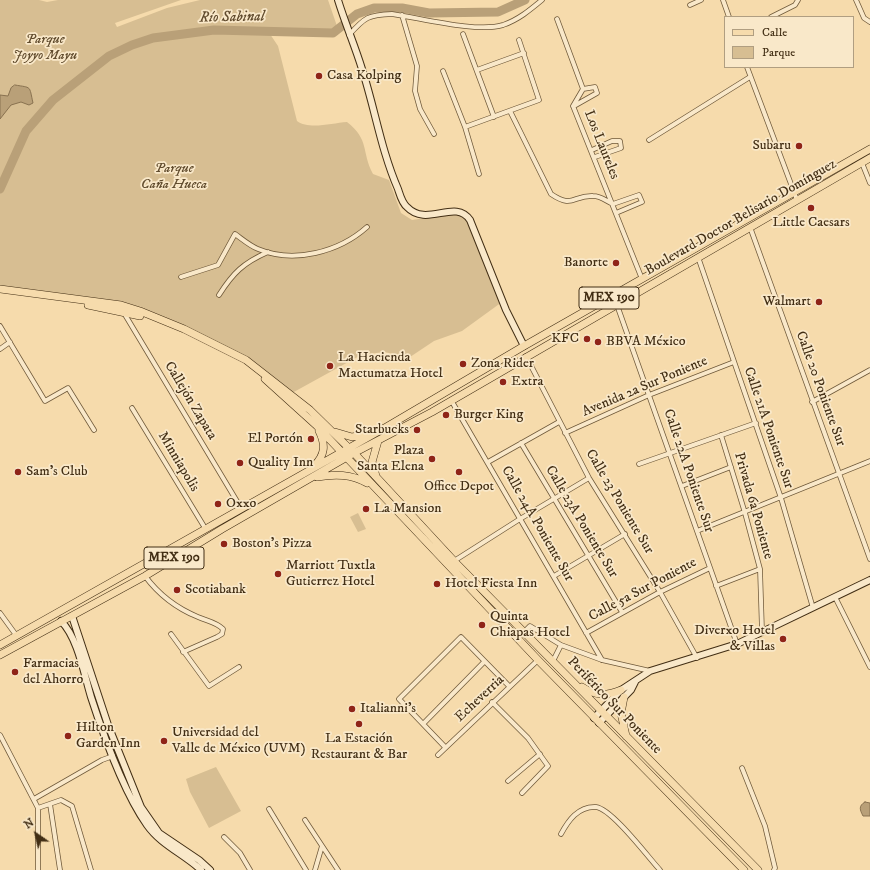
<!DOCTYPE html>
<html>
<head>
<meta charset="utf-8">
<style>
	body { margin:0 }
	#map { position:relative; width:870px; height:870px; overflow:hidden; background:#f6dbac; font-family:"IM FELL DW Pica",serif }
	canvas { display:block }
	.legend { position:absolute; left:724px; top:16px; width:130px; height:52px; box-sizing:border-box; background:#f9e8c9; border:1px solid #b09e81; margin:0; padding:5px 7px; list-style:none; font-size:12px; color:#422e14 }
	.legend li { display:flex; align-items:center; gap:8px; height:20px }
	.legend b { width:20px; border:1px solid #b09e81 }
	.north { position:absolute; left:16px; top:814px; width:40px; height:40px; -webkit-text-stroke:3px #f9e8c9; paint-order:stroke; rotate:326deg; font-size:11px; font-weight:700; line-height:16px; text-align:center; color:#422e14 }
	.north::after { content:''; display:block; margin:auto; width:14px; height:18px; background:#422e14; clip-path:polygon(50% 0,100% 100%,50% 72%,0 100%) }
</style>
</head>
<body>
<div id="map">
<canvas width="870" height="870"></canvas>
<ul class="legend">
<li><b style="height:5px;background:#f6dbac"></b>Calle</li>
<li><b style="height:11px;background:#d7be92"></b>Parque</li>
</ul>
<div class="north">N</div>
</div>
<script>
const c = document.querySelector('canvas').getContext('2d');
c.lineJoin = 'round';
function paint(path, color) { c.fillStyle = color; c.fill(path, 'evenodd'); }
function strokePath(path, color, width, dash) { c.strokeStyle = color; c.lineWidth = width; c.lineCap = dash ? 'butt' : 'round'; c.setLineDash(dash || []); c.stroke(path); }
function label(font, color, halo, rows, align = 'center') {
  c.font = font + ' "IM FELL DW Pica",serif'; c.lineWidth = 3.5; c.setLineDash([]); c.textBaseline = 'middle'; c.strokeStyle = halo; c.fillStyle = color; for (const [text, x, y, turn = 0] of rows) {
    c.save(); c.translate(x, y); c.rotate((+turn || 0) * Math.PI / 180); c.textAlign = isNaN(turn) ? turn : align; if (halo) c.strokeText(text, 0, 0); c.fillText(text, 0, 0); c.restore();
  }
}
const green = new Path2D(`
	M0,0H39L47,2L58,0H181L115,23L117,27L167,8L200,0H328L338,29L333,33L268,31L278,46L297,121C309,130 332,123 347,122C370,140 361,151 373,174L389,180L401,213L412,220L459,213L468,220L502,302L462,331L434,341L410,357L384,352L361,355L292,393L248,357L136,306L0,286Z
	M358,513L366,529L358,532L350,517Z
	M216,767L241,811L209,828L190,792L186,779Z`);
const water = new Path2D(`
	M15,85C32,88 29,85 33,103L29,105L21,102L11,105L0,119V95L8,96L11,88Z
	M865,802L870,803V816H863C860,810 858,806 865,802Z`);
const river = new Path2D(`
	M0,189L26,131L53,100L109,56L132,45L153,38L214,30L333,33L357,14L374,8H402L429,13L498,12L525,0`);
const street = new Path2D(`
	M723,0L729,17
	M856,0L864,18L870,22
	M690,5L701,0
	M402,15L417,66L415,91L420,109L434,134
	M771,17L795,5L798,0
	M557,19L583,89L573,106
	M463,34L494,117
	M349,35C365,17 368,15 392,14C421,18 477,33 503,25C518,20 530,10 542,0
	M747,67L797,200
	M477,70L524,53
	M443,71L465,127L479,174
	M573,106L642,279
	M574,106L597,93L595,87L583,89
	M510,111L551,194C573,209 573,195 593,196C601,196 606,201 613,204L639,195L642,202L616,213
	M465,127L539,100L519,40
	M649,140L750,77
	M592,150L612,141H620L621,148L595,157
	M862,163L870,183
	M750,227L870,559
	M698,257L781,498L813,608
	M181,277L218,265L235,234C242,239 250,246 258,249C294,264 339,252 367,227
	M219,295C233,273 243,263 268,252
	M617,305L737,644
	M124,313L241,508
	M0,326L45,401L68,388L94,430
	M0,349L10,342
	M526,356L589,478L660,592L697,658
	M451,400L602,660
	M812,402L870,370
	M132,408L205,528
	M565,433L649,395L734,362
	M721,435L745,513L760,569L762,631
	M521,443L622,612
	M488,462L559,422
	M639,464L756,423
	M682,486L731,467
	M697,531L870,461
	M454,561L520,519L589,478
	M145,576C159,595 176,608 198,617C207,621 216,622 223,629L222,634L217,637L183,652
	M554,576L625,534
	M716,586L760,569
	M835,597L870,667
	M0,613L16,635
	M524,632L530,626L561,645
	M586,633L660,592L710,568
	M171,634L209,686L239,667
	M553,661L561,645L602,660L650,671
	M492,702L528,738L548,766L522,793
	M424,723L484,662
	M0,735L38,808V870
	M445,747L399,699L461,637L509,686
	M438,755L538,660
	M742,768L765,826L775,868L774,870
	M508,781L540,754
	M34,799L102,760L113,756
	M50,804L60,870
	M38,808L61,800L72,806L91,870
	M269,809L306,870
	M305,820L338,870
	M561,834C568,821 578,806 596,807C612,809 648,857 660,870
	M224,837L240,853L250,870
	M315,870L322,846`);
const secondary = new Path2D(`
	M338,0C345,23 355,46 362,69C375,109 381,150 398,189C400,195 402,203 407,207C427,228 455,198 470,220L506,310L524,346
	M72,616L108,725L141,807L159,833L199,860L210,870
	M61,621C78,638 84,674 91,697C104,737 123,791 147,825C161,845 184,854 201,870
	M594,718L621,690L650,671L737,644L870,580
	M599,723L631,690L635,682`);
const primary = new Path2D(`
	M0,289L121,305L140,311L184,329L246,360L310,410L354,453L454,561L758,870
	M88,305L140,316
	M265,379L317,426L538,660L744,870
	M335,432L352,437L369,434
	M314,466C325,455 326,445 319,431
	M376,476L372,462L378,441
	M317,477C335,474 351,474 367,483
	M0,645L388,426L524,346L870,149
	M0,655L145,576L222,529L354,453L432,412L870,158
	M582,687C596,696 606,696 621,690
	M624,697L621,713L626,736`);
const markers = [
	[319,76,4,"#8f2418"],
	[799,146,4,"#8f2418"],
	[811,208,4,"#8f2418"],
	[616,263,4,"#8f2418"],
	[819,302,4,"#8f2418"],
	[587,339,4,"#8f2418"],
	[598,342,4,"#8f2418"],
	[463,364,4,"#8f2418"],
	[330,366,4,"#8f2418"],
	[503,382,4,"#8f2418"],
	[446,415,4,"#8f2418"],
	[417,430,4,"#8f2418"],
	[311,439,4,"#8f2418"],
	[432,459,4,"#8f2418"],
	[240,463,4,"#8f2418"],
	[18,472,4,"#8f2418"],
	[459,472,4,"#8f2418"],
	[218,504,4,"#8f2418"],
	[366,509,4,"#8f2418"],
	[224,544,4,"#8f2418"],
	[278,574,4,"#8f2418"],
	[437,584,4,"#8f2418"],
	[177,590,4,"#8f2418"],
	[482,625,4,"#8f2418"],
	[783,639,4,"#8f2418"],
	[15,672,4,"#8f2418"],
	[352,709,4,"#8f2418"],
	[359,724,4,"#8f2418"],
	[68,736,4,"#8f2418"],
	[164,741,4,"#8f2418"]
];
const shields = [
	[609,298,60],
	[174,558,60]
];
const shieldNames = [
	["MEX 190",609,298],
	["MEX 190",174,558]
];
const parkNames = [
	["Parque",45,40],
	["Joyyo Mayu",45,56],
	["Parque",174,169],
	["Caña Hueca",174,185]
];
const poiNames = [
	["Casa Kolping",327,76],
	["Subaru",791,146,"right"],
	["Little Caesars",811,223,"center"],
	["Banorte",608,263,"right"],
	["Walmart",811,302,"right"],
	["KFC",579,339,"right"],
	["BBVA México",606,342],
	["La Hacienda",338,358],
	["Mactumatza Hotel",338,374],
	["Zona Rider",471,364],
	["Extra",511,382],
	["Burger King",454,415],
	["Starbucks",409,430,"right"],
	["El Portón",303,439,"right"],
	["Plaza",424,451,"right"],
	["Santa Elena",424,467,"right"],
	["Quality Inn",248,463],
	["Sam's Club",26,472],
	["Office Depot",459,487,"center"],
	["Oxxo",226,504],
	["La Mansion",374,509],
	["Boston's Pizza",232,544],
	["Marriott Tuxtla",286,566],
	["Gutierrez Hotel",286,582],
	["Hotel Fiesta Inn",445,584],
	["Scotiabank",185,590],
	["Quinta",490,617],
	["Chiapas Hotel",490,633],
	["Diverxo Hotel",775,631,"right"],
	["& Villas",775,647,"right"],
	["Farmacias",23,664],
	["del Ahorro",23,680],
	["Italianni's",360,709],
	["Hilton",76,728],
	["Garden Inn",76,744],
	["Universidad del",172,733],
	["Valle de México (UVM)",172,749],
	["La Estación",359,739,"center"],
	["Restaurant & Bar",359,755,"center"]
];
const streetNames = [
	["Los Laureles",601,145,68],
	["Boulevard Doctor Belisario Domínguez",741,218,-30],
	["Avenida 2a Sur Poniente",645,387,-23],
	["Calle 20 Poniente Sur",820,389,70],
	["Callejón Zapata",190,401,59],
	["Calle 21A Poniente Sur",768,428,71],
	["Minniapolis",178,462,59],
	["Calle 22A Poniente Sur",688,471,71],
	["Calle 23 Poniente Sur",619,502,59],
	["Privada 6a Poniente",753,506,74],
	["Calle 23A Poniente Sur",581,522,59],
	["Calle 24A Poniente Sur",537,524,60],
	["Calle 5a Sur Poniente",643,590,-28],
	["Echeverria",480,699,-43],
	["Periférico Sur Poniente",614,706,46]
];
const waterNames = [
	["Río Sabinal",232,18,-1]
];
paint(green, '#d7be92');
paint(water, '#b9a078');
strokePath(water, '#897250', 1);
strokePath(river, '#b9a078', 9);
strokePath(street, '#6f593a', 5.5);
strokePath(secondary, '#422e14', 8);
strokePath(primary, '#422e14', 8);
strokePath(street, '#f9e8c9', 4);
strokePath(secondary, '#f9e8c9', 6);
strokePath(primary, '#f6dbac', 7);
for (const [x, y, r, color] of markers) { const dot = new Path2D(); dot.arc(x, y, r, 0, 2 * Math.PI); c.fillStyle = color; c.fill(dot); strokePath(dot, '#f9e8c9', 1.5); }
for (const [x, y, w] of shields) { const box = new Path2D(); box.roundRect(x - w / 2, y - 11, w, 22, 3); c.fillStyle = '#f9e8c9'; c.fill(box); strokePath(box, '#422e14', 1); }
label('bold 13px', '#422e14', null, shieldNames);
label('italic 14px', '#604b2d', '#f9e8c9', parkNames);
label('14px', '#422e14', '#f9e8c9', poiNames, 'left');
label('14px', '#422e14', '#f9e8c9', streetNames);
label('italic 15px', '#604a2d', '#f9e8c9', waterNames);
</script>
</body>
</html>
